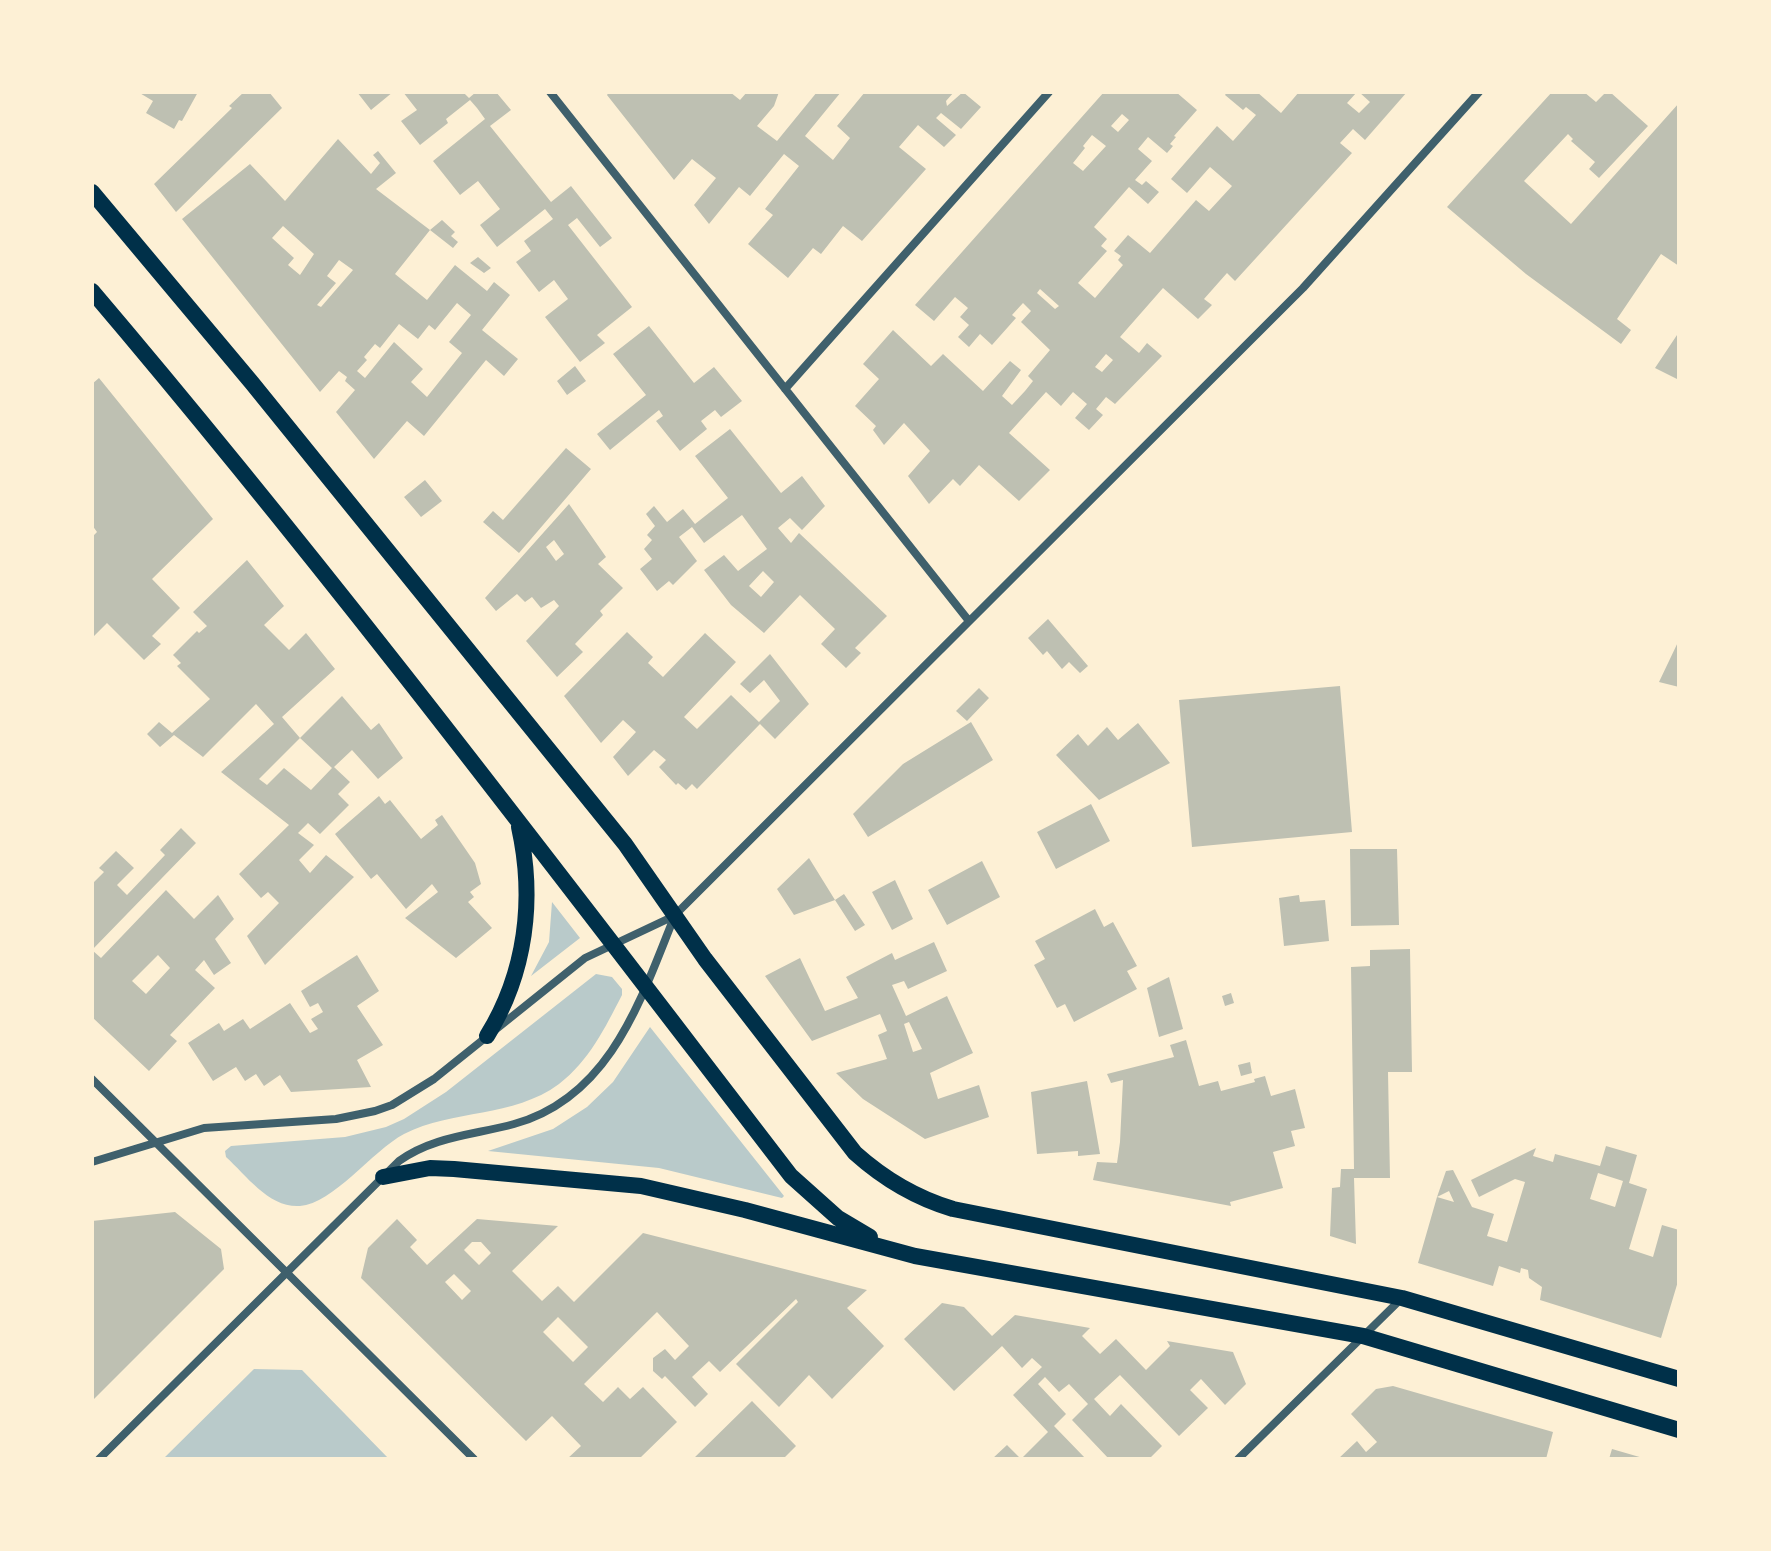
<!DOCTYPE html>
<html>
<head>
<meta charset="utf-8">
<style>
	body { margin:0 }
	#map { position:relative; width:1771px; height:1551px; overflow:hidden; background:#fdf0d5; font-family:Signika,sans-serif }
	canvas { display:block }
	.frame { position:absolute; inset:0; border:94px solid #fdf0d5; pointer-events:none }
</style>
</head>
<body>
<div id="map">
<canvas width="1771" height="1551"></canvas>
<div class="frame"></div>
</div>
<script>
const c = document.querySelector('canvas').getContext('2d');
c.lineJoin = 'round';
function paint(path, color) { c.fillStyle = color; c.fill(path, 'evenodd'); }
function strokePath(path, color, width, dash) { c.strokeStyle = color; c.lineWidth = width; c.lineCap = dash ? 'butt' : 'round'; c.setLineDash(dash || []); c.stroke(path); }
const green = new Path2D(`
	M552,902L580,938L531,976L549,942Z
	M596,974L612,977L622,989V995C605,1028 589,1061 559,1084C513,1118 453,1109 404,1134C372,1151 333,1204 300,1206C269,1208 247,1176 226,1157L225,1151L231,1146L345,1137L386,1127L404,1119L446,1092Z
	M650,1027L784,1196L782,1198L659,1168L488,1151L553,1129L587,1107L613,1082Z
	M254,1369L302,1370L389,1459H163Z`);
const building = new Path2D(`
	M138,92H198L182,121L179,120L174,129L146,113L153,101Z
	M244,92H269L282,108L176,212L154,184L232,108L229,106Z
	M357,92H393L371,110Z
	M403,92H463L469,98L476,92H496L511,110L490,126L551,202L571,186L612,238L600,247L577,218L568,225L632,307L597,335L605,343L580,362L545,317L568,299L554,280L539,292L516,262L531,251L524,241L553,219L545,209L497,247L480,225L500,209L478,181L460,195L433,161L485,119L477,108L470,100L446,119L448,123L420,145L401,121L417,110Z
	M609,92H730L740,100L747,92H779L774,106L757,126L777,141L817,92H841L805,136L833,160L850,138L837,126L865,92H954L946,101L947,106L963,92L981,107L961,129L941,113L936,118L956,135L944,147L918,125L899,147L926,169L862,241L843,226L821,254L813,248L788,278L748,244L773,215L765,209L799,166L784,154L750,196L739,187L709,224L694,205L716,178L692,159L674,180L607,95Z
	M1104,92H1176L1197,110L1174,136L1176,137L1170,144L1173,146L1167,153L1148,137L1138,149L1152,161L1135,180L1142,185L1146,181L1159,192L1148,204L1129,187L1094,227L1107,239L1101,246L1107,251L1078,283L1095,298L1123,265L1118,260L1121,256L1114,251L1128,235L1150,253L1196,200L1209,211L1232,186L1210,167L1187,193L1171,179L1217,126L1233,141L1256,115L1246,107L1243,110L1225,95L1227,92H1257L1281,113L1299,92H1357L1347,103L1359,113L1370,102L1359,92H1407L1365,140L1353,129L1340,143L1352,153L1235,281L1227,273L1204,299L1212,305L1198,319L1163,288L1120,337L1139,353L1147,343L1162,356L1115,404L1106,397L1096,409L1103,415L1089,430L1075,418L1087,404L1073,392L1061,406L1046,392L1009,433L1050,470L1019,501L979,465L960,486L953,479L929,504L908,476L930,451L904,423L884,445L873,430L876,426L855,406L879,379L863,364L893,330L931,366L943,354L983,391L1010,361L1021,370L1002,396L1012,405L1025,391L1033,381L1028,376L1050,350L1021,322L1031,311L1023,303L1012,315L1016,318L992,345L980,334L969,347L958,337L969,325L960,317L968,308L955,297L934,321L915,305ZM1122,114L1129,120L1118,132L1111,126ZM1092,135L1106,146L1083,171L1073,163L1085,148L1083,146ZM1040,289L1059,306L1055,309L1037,293ZM1106,354L1113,360L1102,372L1095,367Z
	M1552,92H1584L1596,102L1606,92H1610L1648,126L1599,178L1589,169L1595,162L1571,141L1573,139L1568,134L1524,181L1571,224L1679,103V266L1661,254L1617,319L1631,330L1621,344L1526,274L1447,207Z
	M338,139L371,174L380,163L373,155L378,151L396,173L376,189L430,230L395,274L427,300L455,265L487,291L494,282L510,295L482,330L518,359L504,376L486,360L424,436L407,421L374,459L336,412L355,390L345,381L347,377L339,371L320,392L182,219L250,164L285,201ZM283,226L314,254L300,275L288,265L294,258L272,238ZM339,260L353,270L321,307L317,305L336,283L327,276ZM457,303L471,315L449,342L462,353L427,397L411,382L423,369L394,342L365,378L357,371L367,360L364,357L375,344L380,348L399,324L418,339L429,325L435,330Z
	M442,220L455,232L451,236L458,242L453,248L430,230Z
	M478,257L491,268L484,273L470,263Z
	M649,326L694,383L714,367L742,401L721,417L715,410L701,421L707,429L680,451L656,421L663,416L659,410L610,450L597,434L646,395L613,354Z
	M1679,332V380L1655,368Z
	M575,366L586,381L567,395L557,381Z
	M99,378L213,519L152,579L180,608L152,636L161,644L144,660L107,623L92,638V537L97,532L92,525V384Z
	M730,429L781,493L802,476L825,506L802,530L790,518L778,528L791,543L799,533L887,616L855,648L861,653L846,668L821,644L835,629L800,595L764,633L731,605L704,570L724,555L738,571L767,549L742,515L704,543L692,527L679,537L697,561L673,585L669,581L657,591L640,569L652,559L644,549L652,540L647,535L655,526L646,514L654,506L667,522L683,509L695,524L728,498L695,456ZM763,571L774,582L761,597L749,586Z
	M566,448L591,469L519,553L483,522L493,511L503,520Z
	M425,480L442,501L421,517L404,497Z
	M569,504L606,557L598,564L623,588L600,611L603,615L575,644L583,652L557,677L526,641L559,606L554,600L541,608L532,597L525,602L517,594L496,611L485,598ZM554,540L564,554L556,561L546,547Z
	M247,560L284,606L264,625L289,650L306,633L335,669L282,717L300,738L259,779L267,785L284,768L311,790L332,768L300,738L342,696L371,730L379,723L403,758L378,779L352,750L334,767L350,782L338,794L349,805L320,834L308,823L298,833L314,845L299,860L310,873L326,855L354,877L265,965L247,936L279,903L268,892L261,898L239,874L289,825L221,772L274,724L256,704L203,757L174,735L160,747L147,734L159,722L172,733L210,699L177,666L181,663L173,655L197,631L199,633L207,626L193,612Z
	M1048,619L1088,666L1080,673L1069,662L1062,669L1047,651L1043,655L1028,638Z
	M627,632L653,657L648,663L663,677L705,633L736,662L684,717L697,729L731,695L759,722L780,701L764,680L750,693L740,684L770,654L809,704L775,739L760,724L697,789L692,784L686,790L678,783L676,785L659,767L666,760L654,750L628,776L613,757L636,732L623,720L601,743L564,696Z
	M1679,640V687L1659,682Z
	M1340,686L1352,832L1192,847L1179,700Z
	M979,688L989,698L967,721L956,711Z
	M971,722L993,760L868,837L853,814L903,764Z
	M1138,723L1170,763L1099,800L1056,755L1078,734L1088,746L1107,727L1118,740Z
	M379,796L385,804L390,800L421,839L438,825L435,820L442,815L475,863L481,884L470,892L474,897L468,902L492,928L456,958L405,918L438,892L432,884L406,909L377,874L371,879L335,834Z
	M1091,804L1110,841L1056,869L1037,832Z
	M181,828L196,843L92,950L101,958L166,890L194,919L218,895L234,919L215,939L231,963L214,975L204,960L195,970L215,988L170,1035L177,1041L149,1071L92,1017V884L104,872L99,868L116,851L134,868L117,885L127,895L165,855L160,850ZM158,955L170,968L146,994L132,981Z
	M1350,849H1397L1399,925L1351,926Z
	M809,858L835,900L844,894L865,925L855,931L835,900L794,915L777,889Z
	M982,861L1000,897L947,925L928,890Z
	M895,880L913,919L892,930L872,892Z
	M1299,895L1300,902L1325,900L1329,941L1284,946L1279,898Z
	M1095,909L1104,927L1113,922L1137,966L1127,971L1137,989L1074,1022L1065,1004L1057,1008L1034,965L1045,959L1035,941Z
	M934,942L947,971L908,989L904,981L892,985L906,1016L947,996L973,1053L930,1073L938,1099L979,1085L989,1117L925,1139L863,1099L836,1073L887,1059L878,1035L887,1031L880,1014L812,1041L765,976L800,958L825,1011L858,998L846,977L892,953L895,960ZM909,1022L922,1049L913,1052L904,1024Z
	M1410,949L1412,1072H1388L1390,1178H1354L1356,1244L1330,1236L1332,1188L1340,1187L1341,1169H1354L1351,967L1370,966V950Z
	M357,955L379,991L357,1006L383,1045L357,1060L371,1087L291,1092L280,1075L264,1086L256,1074L245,1081L236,1067L213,1081L188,1043L219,1023L224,1031L243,1019L250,1029L290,1003L310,1033L318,1029L311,1019L323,1012L318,1003L310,1007L301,991Z
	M1169,977L1183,1029L1159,1037L1147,988Z
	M1231,993L1234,1003L1225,1006L1222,996Z
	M1186,1040L1199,1086L1218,1081L1221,1091L1255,1082L1254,1079L1265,1076L1271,1096L1295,1089L1305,1128L1291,1131L1295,1146L1273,1152L1283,1188L1230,1202L1231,1206L1093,1180L1097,1162L1117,1163L1120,1142L1123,1080L1111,1083L1107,1074L1174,1057L1170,1045Z
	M1250,1062L1252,1073L1241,1076L1238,1065Z
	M1087,1081L1100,1154L1078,1156V1151L1037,1154L1031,1092Z
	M1606,1146L1637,1155L1629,1183L1647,1189L1629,1249L1653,1257L1662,1225L1679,1230V1278L1661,1338L1540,1300L1542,1287L1529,1278L1528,1270L1521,1268L1520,1273L1499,1266L1493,1286L1418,1263L1437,1197L1454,1202L1449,1191L1437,1197L1446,1171L1453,1170L1472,1207L1494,1214L1487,1236L1507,1242L1525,1182L1515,1179L1479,1197L1471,1180L1536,1148L1533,1156L1553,1162L1555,1154L1600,1166ZM1598,1173L1623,1181L1615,1207L1590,1199Z
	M175,1212L221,1249L224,1269L92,1401V1221Z
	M397,1219L417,1240L410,1247L427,1265L477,1219L558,1226L512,1271L542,1301L558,1286L574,1302L643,1233L867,1290L847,1308L884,1346L832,1399L809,1375L779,1407L736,1364L798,1302L796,1299L720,1372L709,1361L692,1377L708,1394L695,1407L665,1376L662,1379L653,1371V1358L665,1349L675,1360L689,1346L657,1312L584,1384L603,1402L618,1387L630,1399L643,1387L677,1422L641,1457L643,1459H567L581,1446L552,1416L526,1441L361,1278L368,1248ZM472,1242H481L491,1253L479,1265L464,1250ZM454,1274L471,1291L462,1300L445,1282ZM558,1317L588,1347L573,1362L543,1332Z
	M942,1303L964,1307L992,1336L1015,1315L1090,1328L1082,1336L1100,1354L1116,1339L1146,1370L1170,1346L1167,1341L1233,1352L1246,1384L1225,1405L1201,1379L1190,1390L1208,1408L1179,1436L1120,1375L1094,1399L1110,1416L1121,1404L1162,1446L1149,1459H1109L1072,1420L1088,1404L1069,1384L1059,1392L1045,1377L1038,1384L1066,1414L1054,1426L1086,1459H992L1007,1445L1021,1459L1048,1432L1013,1395L1042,1367L1032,1358L1022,1368L1002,1346L954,1391L904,1339Z
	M1393,1386L1553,1432L1546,1459H1338L1357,1441L1366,1452L1377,1442L1351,1414L1376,1389Z
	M752,1401L796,1446L783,1459H693Z
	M1612,1449L1643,1458V1459H1609Z`);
const minor = new Path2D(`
	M550,92L969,621
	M785,389L1049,92
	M92,1079L474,1459
	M92,1162L204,1128L336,1119L375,1111L392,1105L434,1079L585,958L674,916
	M99,1459L399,1161C434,1136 474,1135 514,1124C611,1097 641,999 675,915L1303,288L1479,92
	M1238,1459L1402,1298`);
const secondary = new Path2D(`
	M92,192L252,383L625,844L705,959L855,1153C884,1179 916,1198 953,1209L1402,1298L1679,1379
	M92,291C335,577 562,878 791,1176L838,1218L870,1237
	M487,1036C526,973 535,899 519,827
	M383,1177L430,1168L454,1169L641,1186L745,1210L915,1256L1363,1336L1679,1430`);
paint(green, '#b9caca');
paint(building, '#bec0b2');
strokePath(minor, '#3f606c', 8);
strokePath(secondary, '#003049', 16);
</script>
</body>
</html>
